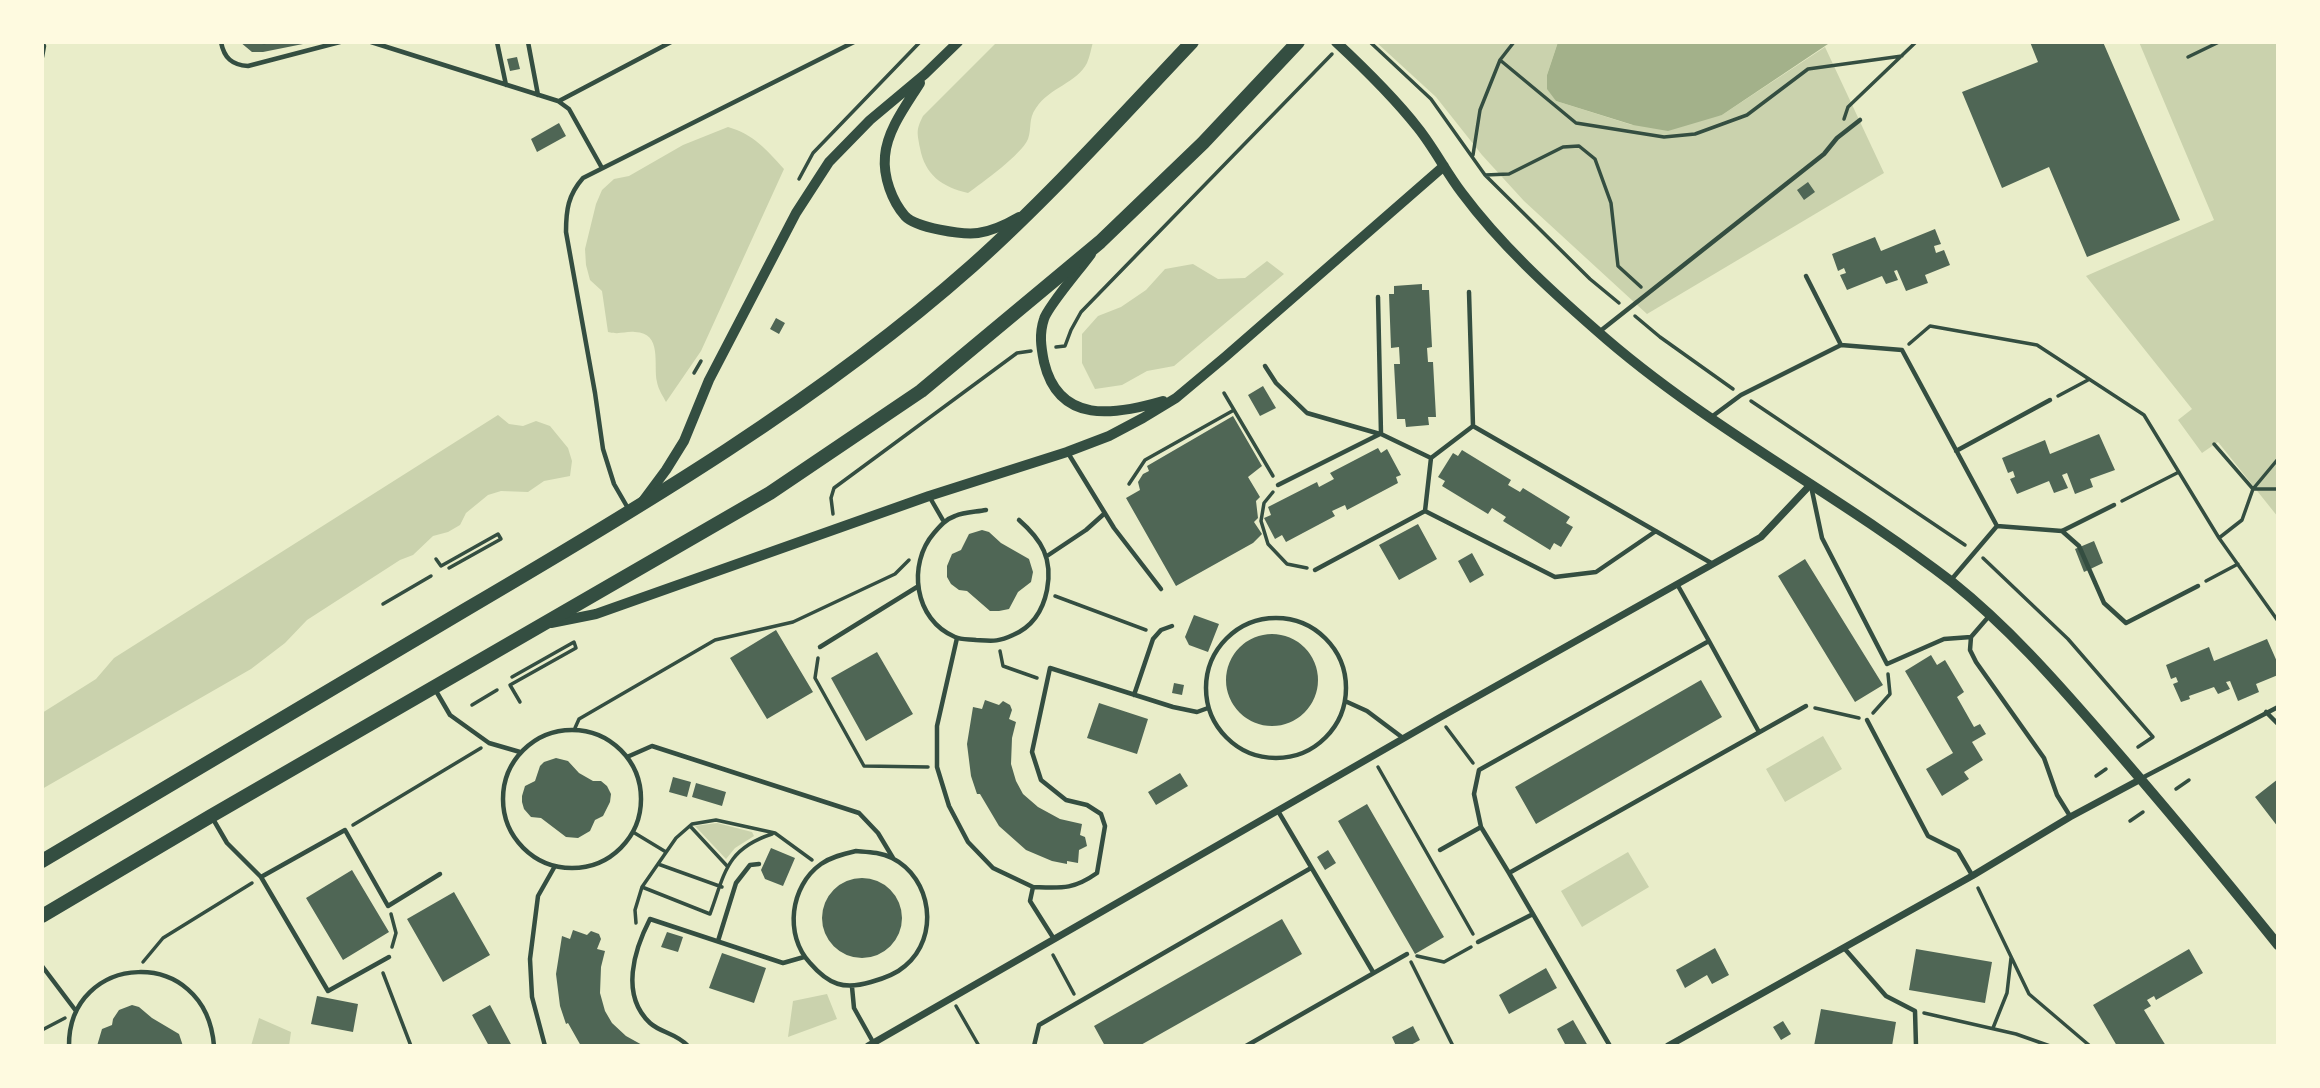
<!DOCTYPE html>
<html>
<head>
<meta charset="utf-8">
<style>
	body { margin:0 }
	#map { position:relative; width:2320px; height:1088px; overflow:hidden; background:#e9edc9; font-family:"DejaVu Sans",sans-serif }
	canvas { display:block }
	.frame { position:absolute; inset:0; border:44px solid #fefae0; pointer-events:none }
</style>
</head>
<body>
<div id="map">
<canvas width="2320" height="1088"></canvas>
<div class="frame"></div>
</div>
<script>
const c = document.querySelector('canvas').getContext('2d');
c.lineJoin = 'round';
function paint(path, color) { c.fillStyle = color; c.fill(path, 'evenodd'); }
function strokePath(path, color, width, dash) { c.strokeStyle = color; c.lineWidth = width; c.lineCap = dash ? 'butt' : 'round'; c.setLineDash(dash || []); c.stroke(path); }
const green = new Path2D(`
	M997,42H1093C1091,49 1090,56 1087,63C1077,83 1050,87 1036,108C1028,119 1032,128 1028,139C1022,154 982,183 968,193C942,187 925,175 920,148C917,132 916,130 923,116Z
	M1376,42H1558L1547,75L1556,101L1632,125L1722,115L1825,47L1884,173L1647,314L1524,201L1482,155L1436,97Z
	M2139,42H2278V517L2218,442L2202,453L2178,420L2192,409L2086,276L2214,220Z
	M728,127C753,134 767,150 784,169L701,351L666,402C663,396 658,389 657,382C653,365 663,333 635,332C625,331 620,335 608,332L602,291L590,280L586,265L585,249L596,204L602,190L614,179L629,176L683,145Z
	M1267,261L1284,274L1174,366L1147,371L1122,385L1095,389L1082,363V334L1098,316L1121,307L1146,290L1165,269L1193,264L1218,279L1245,278Z
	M498,415L509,424L523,426L536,421L550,426L568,448L572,461L570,476L544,481L528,492L501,491L488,495L466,513L460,525L448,532L433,536L413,555L400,560L307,620L285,643L251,669L42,789V713L96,679L114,658Z
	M1823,736L1842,769L1785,802L1766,769Z
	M717,823L752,832L754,836L735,848L726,859L695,826Z
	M1628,852L1649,887L1582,927L1561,891Z
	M827,994L837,1019L788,1037L793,1001Z
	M259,1018L291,1032L289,1046H251Z`);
const water = new Path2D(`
	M1558,42H1831L1722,115L1668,131L1633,125L1556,101L1547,89V75Z`);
const building = new Path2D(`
	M240,42H308V43L263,52H252Z
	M2030,42H2103L2180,220L2087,257L2049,167L2002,188L1962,92L2038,62Z
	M517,57L520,69L510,71L507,59Z
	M559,123L566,136L537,152L531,139Z
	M1808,182L1815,192L1804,200L1797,190Z
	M1935,229L1941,244L1934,246L1936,253L1944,250L1950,265L1925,275L1928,283L1906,291L1897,270L1894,271L1898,280L1886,284L1882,276L1847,290L1840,275L1846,273L1844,268L1838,271L1832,254L1875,237L1881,251Z
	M1422,284V290H1429L1432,347L1427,348L1428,362H1433L1436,417H1428L1429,425L1406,427L1405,419H1397L1394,364H1400L1399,347L1391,348L1389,294H1394V286Z
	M776,318L785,323L779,334L770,329Z
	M1263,386L1276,408L1260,416L1248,395Z
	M1233,416L1262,466L1248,477L1260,497L1256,501L1258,518L1254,522L1262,534L1253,543L1176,586L1126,498L1140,490L1138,482L1143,474L1149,471L1147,466Z
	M2099,434L2115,470L2090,479L2093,487L2075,494L2067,473L2062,475L2068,488L2054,493L2049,481L2017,494L2010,479L2015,477L2013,471L2008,473L2002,458L2045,440L2050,454Z
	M1378,448L1381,453L1387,449L1401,475L1396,477L1398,483L1347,510L1345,505L1332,511L1335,516L1286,542L1282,535L1275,539L1264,518L1271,515L1268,507L1317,482L1319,487L1334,479L1330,473Z
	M1462,450L1511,480L1508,485L1520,492L1523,488L1570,517L1566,523L1573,527L1561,547L1554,543L1550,550L1503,521L1506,517L1492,508L1488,514L1442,486L1445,481L1438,477L1453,453L1458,456Z
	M1418,524L1437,559L1399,580L1379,545Z
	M982,530L989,532L1001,543L1029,559L1033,572L1031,582L1018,592L1009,609L999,611H990L967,591L959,590L951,584L947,577V566L952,554L961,550L969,534Z
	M2094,541L2103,563L2084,572L2075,549Z
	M1472,553L1484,575L1470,583L1458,561Z
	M1805,559L1883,685L1855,702L1778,576Z
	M1194,615L1219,624L1208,652L1189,645L1185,637Z
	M776,630L813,692L767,719L730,658Z
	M1226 680a46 46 0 1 1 92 0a46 46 0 1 1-92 0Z
	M2267,639L2278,664V675L2256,684L2259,692L2238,701L2230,681L2226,682L2230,689L2218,694L2214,687L2189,696L2190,699L2181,702L2173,684L2178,682L2176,677L2171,679L2166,665L2209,647L2214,661Z
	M877,652L913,714L866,741L831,678Z
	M1931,655L1937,665L1945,660L1964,692L1957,697L1974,727L1980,724L1986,734L1972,742L1983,760L1964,772L1969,779L1942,796L1926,769L1953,753L1905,671Z
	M1701,680L1722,717L1536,824L1515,787Z
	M1174,683L1184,685L1182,695L1172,693Z
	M985,700L999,705L1003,701L1010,705L1012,710L1009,719L1016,722L1012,738L1011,764L1016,781L1023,794L1038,807L1060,819L1082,824L1080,835L1085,837L1087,846L1079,850L1078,863L1067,861V864L1052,861L1026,850L999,826L980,794H977L971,776L967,744L973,707L982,709Z
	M1099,703L1148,719L1137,754L1087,738Z
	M556,758L568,761L579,773L593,781H601L607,786L611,794L610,802L603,816L595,820L590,831L578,838L566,837L541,818L531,817L524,809L522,802V796L525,786L535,781L540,766L544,762Z
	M1180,773L1188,786L1156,805L1148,792Z
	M673,777L691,782L687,797L669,792Z
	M2278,779V827L2255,797Z
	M696,783L726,792L722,806L692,797Z
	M1367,804L1444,937L1415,954L1338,821Z
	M771,848L795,858L783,886L765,879L761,870Z
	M1328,850L1336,863L1325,870L1317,857Z
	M352,870L389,932L343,960L306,898Z
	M822 918a40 40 0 1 1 80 0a40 40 0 1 1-80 0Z
	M454,892L490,955L443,982L407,919Z
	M1282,919L1302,954L1139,1046H1105L1094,1026Z
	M573,930L587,935L591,931L599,934L601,939L597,949L605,951L601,967L600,993L605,1011L612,1023L626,1036L644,1046H581L568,1023L566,1024L560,1006L556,974L562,936L570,939Z
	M667,932L683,937L678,952L661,947Z
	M1715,948L1729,975L1712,984L1707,975L1685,988L1676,970Z
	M1916,949L1992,962L1985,1003L1909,990Z
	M2189,949L2203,973L2156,1000L2154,996L2147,1000L2151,1006L2144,1010L2166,1046H2117L2093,1005Z
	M722,953L766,968L754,1003L709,988Z
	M1546,968L1557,988L1509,1014L1499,995Z
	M317,996L358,1004L353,1032L311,1024Z
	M132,1005L139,1007L152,1018L179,1034L183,1046H97L102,1029L112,1025L113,1019L119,1010Z
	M490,1005L512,1046H489L472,1015Z
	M1821,1009L1896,1022L1892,1046H1814Z
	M1573,1020L1588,1046H1566L1557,1029Z
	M1783,1021L1791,1034L1781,1040L1773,1027Z
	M1413,1026L1420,1040L1409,1046H1396L1392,1037Z`);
const path = new Path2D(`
	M1370,42L1431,99L1485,175L1590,279L1619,303
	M1514,42L1500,60L1576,123L1664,137L1695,134L1747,115L1808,69L1902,56
	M2188,57L2219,42
	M1844,119L1848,107L1916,42
	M1473,155L1480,110L1500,60
	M1485,175L1509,174L1563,147L1579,146L1595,159L1611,203L1618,266L1641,287
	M799,179L813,153L920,42
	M1635,316L1660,337L1733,389
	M1909,344L1930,326L2037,345L2144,415L2219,538
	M1056,347L1065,346L1071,330L1081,312L1332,54
	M694,373L701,361
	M1224,393L1273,476
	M2058,396L2088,380
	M1751,401L1965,545
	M2214,444L2253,489H2278
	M2278,459L2253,489L2242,520L2219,538L2278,621
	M1129,484L1145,460L1234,410
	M1273,492L1264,503L1261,521L1268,544L1287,564L1307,568
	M2122,501L2179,472
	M833,514L831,498L834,488L1017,353L1031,351
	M1983,558L2068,639L2153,737L2138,747
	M436,559L441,566L498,534L501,539L449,568
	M2206,581L2238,564
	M1055,596L1146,630
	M383,604L431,576
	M1000,651L1003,666L1037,678
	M818,658L815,678L864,766L928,767
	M512,677L574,642L576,648L510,685L520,702
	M472,705L497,690
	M1815,708L1859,718
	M1873,713L1890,694L1888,674
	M1446,727L1473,763
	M575,728L579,719L715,640L793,622L895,574L909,560
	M1378,767L1473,934
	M2096,776L2106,769
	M2176,789L2189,780
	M2130,821L2143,812
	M353,825L481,748
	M690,826L728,867
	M633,832L666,852
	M658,864L722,887
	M642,887L710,914C725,873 726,849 772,834
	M1978,888L2029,994L2090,1046
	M391,914L396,933L392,947
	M636,923L635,910L642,887L676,838L692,824L716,820L775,833L812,860
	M1053,955L1074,994
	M1417,956L1444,962L1471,947
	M143,962L163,938L252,883
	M1411,962L1453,1046
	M383,973L411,1046
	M956,1006L979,1046
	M1924,1013L2016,1034L2050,1046
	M1993,1028L2007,993L2011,958
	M42,1030L65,1018`);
const service = new Path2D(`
	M42,42L44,46L42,57
	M221,42C224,58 232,65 248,66L340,42
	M263,42H265
	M371,42L558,101L569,109L602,168
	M497,42L506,85
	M528,42L538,95
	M559,101L671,42
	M1806,276L1841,345
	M1469,292L1473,426L1713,564
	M1378,297L1381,434L1431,458
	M1599,332L1824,154L1837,138L1860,120
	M1265,366L1276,383L1307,413L1380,434
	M1710,418L1741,395L1841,345L1902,350L1997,526L2062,531L2114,505
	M1956,451L2050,400
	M1068,453L1114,528L1161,589
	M1278,485L1380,434
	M1811,486L1822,538L1887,664L1944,639L1971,637L1990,615
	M929,496L944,522
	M629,510L614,484L603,449L595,393L566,232C566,210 568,195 583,178L854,42
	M986,510C976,512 964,512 955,516C946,519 940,526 934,533C907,564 914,620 955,637C961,640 970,639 976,640C993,641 998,642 1013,635C1032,627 1043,610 1047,590C1053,559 1042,540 1019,520
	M1425,511L1431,458L1473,426
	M2062,531L2079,546L2104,603L2126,623L2198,586
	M1047,556L1086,530L1105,513
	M1315,570L1425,511L1555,577L1596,572L1656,531
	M1951,580L1997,526
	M1677,584L1709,641
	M1206 688a70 70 0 1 1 140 0a70 70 0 1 1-140 0Z
	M1971,637L1970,650L1976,662L2044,758L2057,795L2070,816
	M957,638L937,726V767L949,806L968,842L993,868L1033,887L1030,901L1054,939
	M820,647L917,587
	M436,691L450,715L489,743L520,752
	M1134,695L1153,639L1161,630L1172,626
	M1345,701L1367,711L1403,738
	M2266,712L2278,724
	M1867,720L1928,836L1958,851L1972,875
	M503 799a69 69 0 1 1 138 0a69 69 0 1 1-138 0Z
	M627,757L652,746L859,813L878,833L893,858
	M2142,778L2278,707
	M1278,811L1373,972
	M213,819L227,843L261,877L328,991L389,957
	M1440,850L1481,827
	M856,851C868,852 880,852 892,858C932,878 940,937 905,966C896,974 882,979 871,982C844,990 829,985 810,963C784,935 790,886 821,864C831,857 843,854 856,851Z
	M1509,873L1481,827L1474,794L1479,770L1709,641L1759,732
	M261,877L345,830L388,906L440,874
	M1033,887C1061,888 1073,890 1097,873L1105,826L1101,814L1087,805L1066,800L1041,780L1032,752L1050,668L1173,707L1197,712L1208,708
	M718,941L736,883L750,865L759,864
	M1478,942L1533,914
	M1844,948L1886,996L1915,1011L1916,1046
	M42,966L76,1011
	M852,987L854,1008L873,1042
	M69,1046C68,952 206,943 214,1046
	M545,1046L532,997L530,959L538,896L555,866
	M688,1046C676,1033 661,1033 650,1023C620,995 634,950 650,919L783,963L804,957
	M1034,1046L1039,1025L1311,868
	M1246,1046L1407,954
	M1610,1046L1509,873L1806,706`);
const minor = new Path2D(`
	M868,1046L1439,718L1761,537L1811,484
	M1668,1046L1972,876L2070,817L2141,779`);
const tertiary = new Path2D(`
	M1336,42C1365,69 1393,96 1418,128C1434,148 1446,172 1462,193C1500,244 1549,289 1596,330C1704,426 1838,494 1952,582C2007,626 2054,679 2100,732C2161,802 2220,873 2278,945
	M920,83C907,104 887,130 885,156C883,177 892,201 905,216C916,228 963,235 978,233C992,231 1007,224 1019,217
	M1091,254C1081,268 1048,306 1044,319C1039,334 1041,347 1044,362C1059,425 1115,415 1163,401
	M643,501L666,470L684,441L709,380L796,213L829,162L870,120L925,74L958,42
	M551,623L596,614L929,496L1067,452L1109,436L1143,418L1176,398L1225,357L1444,166`);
const primary = new Path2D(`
	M42,861C183,777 324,693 465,610C639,508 821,400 972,266C1050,196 1120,118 1192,42
	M42,916L211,816L770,493L921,391L1100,242L1203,143L1298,42`);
paint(green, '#cad2ad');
paint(water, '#a3b18a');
paint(building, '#4f6655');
strokePath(path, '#344e41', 3.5);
strokePath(service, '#344e41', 4.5);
strokePath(minor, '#344e41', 7);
strokePath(tertiary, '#344e41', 10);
strokePath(primary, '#344e41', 14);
</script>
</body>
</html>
